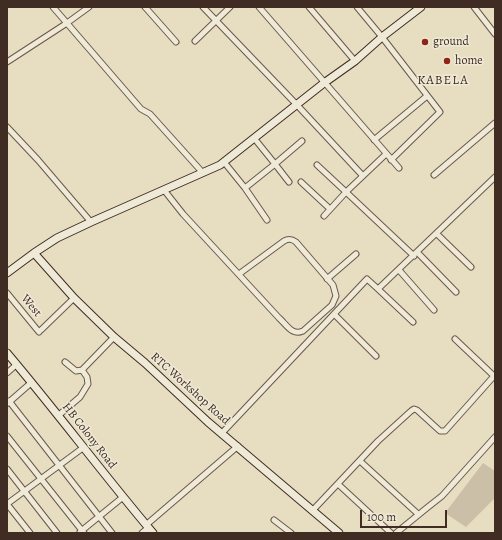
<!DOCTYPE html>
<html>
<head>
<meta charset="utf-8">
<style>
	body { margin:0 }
	#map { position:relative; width:502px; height:540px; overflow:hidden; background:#e7dec2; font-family:Alegreya,serif }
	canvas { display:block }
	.frame { position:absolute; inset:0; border:8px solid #402c22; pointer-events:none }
	.scale { position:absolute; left:360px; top:510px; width:87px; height:18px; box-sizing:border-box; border:2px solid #402c22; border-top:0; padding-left:5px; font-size:12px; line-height:14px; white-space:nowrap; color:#402c22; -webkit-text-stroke:3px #efead7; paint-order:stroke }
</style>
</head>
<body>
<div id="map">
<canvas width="502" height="540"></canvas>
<div class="frame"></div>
<div class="scale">100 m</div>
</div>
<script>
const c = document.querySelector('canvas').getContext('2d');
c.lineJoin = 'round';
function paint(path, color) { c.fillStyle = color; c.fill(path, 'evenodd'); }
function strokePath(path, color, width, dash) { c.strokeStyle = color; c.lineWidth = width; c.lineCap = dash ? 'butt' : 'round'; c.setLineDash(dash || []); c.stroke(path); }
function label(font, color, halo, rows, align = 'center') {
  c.font = font + ' Alegreya,serif'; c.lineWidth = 3; c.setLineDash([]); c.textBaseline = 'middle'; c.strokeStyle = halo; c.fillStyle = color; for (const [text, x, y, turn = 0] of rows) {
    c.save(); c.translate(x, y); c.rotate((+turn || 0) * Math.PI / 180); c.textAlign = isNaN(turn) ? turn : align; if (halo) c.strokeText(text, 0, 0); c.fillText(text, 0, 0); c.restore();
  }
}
const green = new Path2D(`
	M483,463L495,471V498L466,527L445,513Z`);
const street = new Path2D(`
	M53,7L141,109L150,114L203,173
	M145,7L176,42
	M203,7L297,105L363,176
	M259,7L399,168
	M309,7L355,61
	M357,7L382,37L440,112L391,160
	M474,7L495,34
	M195,41L230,7
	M7,62L67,23L89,7
	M7,127L38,160L91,222
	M374,140L427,96
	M386,154L346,192L414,256
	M224,162L245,188L275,164L254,138
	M317,165L346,192L324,216
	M434,175L495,123
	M289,182L275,164L302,141
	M301,182L330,209
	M245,188L267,220
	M164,190L183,214L279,318C287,325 292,336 303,331L332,305L336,296L333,285L296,242C292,239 289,238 284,241L239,274
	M437,234L471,267
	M417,252L456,292
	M399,270L434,310
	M327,279L356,254
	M378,289L413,322
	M7,293L39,332
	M334,314L376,356
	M41,330L74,298
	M65,362L76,371L82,370L114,337
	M7,373L17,364
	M9,401L112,533
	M8,403L32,382
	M59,415L80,397L88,384L87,377L82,370
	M222,433L367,279L378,289L495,177
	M7,436L84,533
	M360,461L418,514
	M7,469L57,533
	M338,484L391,533
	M313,510L378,441L411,411L414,409L417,410L440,431H445L494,376L455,339
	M274,520L291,533
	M146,525L238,446
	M80,532L123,497
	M30,533L7,504L84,447
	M142,533L148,528
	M396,533L428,507L442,496L495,437`);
const secondary = new Path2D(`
	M34,253L74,298L114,337L145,363L208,422L339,533
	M7,273L34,253L57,238L91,222L220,165L324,83L355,61L382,37L421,7
	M7,353C57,412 103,474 153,533`);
const markers = [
	[425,42,4,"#8f2418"],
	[447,61,4,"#8f2418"]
];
const poiNames = [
	["ground",433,42],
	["home",455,61]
];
const streetNames = [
	["West",31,306,50],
	["RTC Workshop Road",190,389,42],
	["HB Colony Road",89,436,52]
];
const neighbourhoodNames = [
	["KABELA",443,81]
];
paint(green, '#cbc0a7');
strokePath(street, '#6a584a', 7);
strokePath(secondary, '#402c22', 9);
strokePath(street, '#efead7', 5);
strokePath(secondary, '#efead7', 7);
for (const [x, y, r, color] of markers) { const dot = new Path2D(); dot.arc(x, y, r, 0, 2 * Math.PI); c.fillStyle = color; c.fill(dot); strokePath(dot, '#efead7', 1.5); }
label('12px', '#402c22', '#efead7', poiNames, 'left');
label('12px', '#402c22', '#efead7', streetNames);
c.letterSpacing = '1px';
label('13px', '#402c22', '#efead7', neighbourhoodNames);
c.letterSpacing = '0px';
</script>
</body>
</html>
